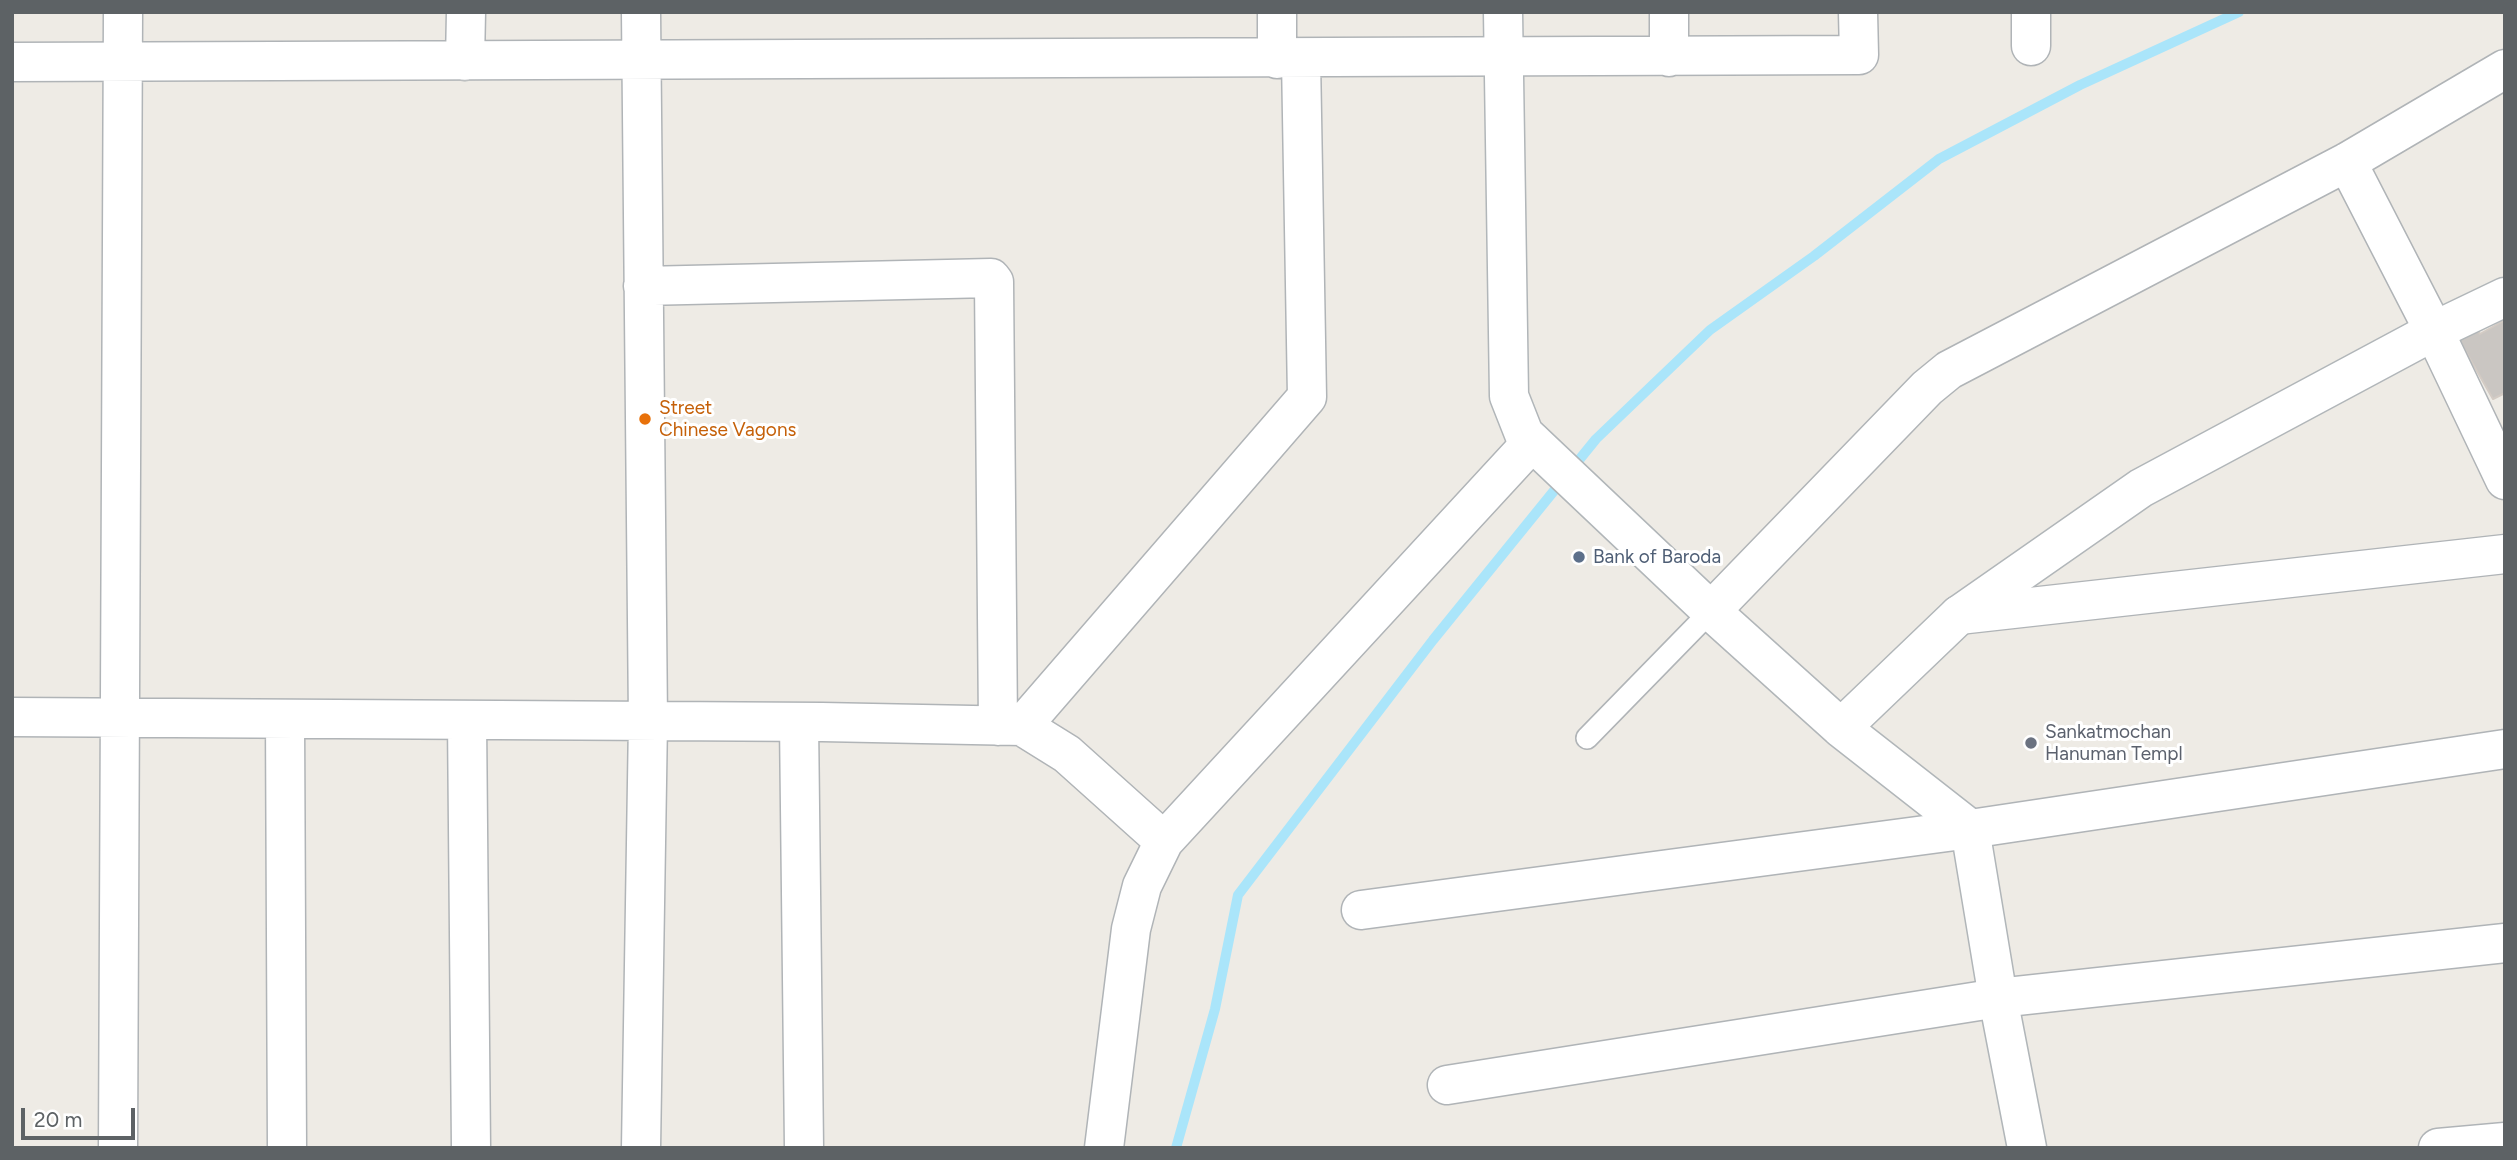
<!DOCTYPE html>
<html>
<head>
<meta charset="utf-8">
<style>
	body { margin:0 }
	#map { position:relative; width:2517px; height:1160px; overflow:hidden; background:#eeebe5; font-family:Figtree,sans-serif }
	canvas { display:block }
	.frame { position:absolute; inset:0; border:14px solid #5d6265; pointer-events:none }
	.scale { position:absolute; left:21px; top:1108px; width:114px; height:32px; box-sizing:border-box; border:4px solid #5d6265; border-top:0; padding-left:9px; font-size:21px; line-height:24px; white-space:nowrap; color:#5d6265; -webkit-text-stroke:5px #fff; paint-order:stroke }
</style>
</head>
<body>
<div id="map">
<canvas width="2517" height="1160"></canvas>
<div class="frame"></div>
<div class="scale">20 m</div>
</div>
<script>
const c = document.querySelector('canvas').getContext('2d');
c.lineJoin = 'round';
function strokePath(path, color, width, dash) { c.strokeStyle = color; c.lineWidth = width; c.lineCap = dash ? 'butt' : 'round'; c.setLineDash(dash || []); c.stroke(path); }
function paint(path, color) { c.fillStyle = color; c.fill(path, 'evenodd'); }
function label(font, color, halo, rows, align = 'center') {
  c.font = font + ' Figtree,sans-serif'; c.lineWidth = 6; c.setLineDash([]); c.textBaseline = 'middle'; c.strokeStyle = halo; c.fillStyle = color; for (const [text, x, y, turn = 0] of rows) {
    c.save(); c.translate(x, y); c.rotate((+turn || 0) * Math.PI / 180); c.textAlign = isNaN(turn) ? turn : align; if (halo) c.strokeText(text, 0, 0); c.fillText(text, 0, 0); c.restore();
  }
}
const stream = new Path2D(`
	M1176,1148L1215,1009L1238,895L1433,640L1596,439L1710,330L1814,256L1939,159L2080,85L2239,12`);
const building = new Path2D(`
	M2505,320V393L2493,399L2458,338L2476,328L2480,334Z`);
const lane = new Path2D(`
	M1587,738L1711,611`);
const street = new Path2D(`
	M1277,12V59
	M2031,46V12
	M1669,57V12
	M465,61L466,12
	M12,62L1859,55L1858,12
	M2347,162L2434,331L2505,480
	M643,286L991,278L994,282L998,726
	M1711,611L1927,388L1949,370L2347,162L2505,69
	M1959,615L2505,554
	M12,717L822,722L1022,726L1067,754L1164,841L1532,442
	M285,719L287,1148
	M467,720L471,1148
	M799,722L804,1148
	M1022,726L1307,397L1301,59
	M1361,910L1970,829L2505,749
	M1447,1085L1998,998L2505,943
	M118,1148L123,12
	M641,1148L648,721L641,12
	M1104,1148L1131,929L1142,886L1164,841
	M2438,1148L2505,1142`);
const secondary = new Path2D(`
	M1503,12L1509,396L1524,434L1711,611L1841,728L1970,829L1998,998L2027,1148
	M1841,728L1959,615L2141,488L2434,331L2505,297`);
const markers = [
	[645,419,7,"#e8710a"],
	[1579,557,7,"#5c6f8a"],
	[2031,743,7,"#6b7280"]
];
const foodNames = [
	["Street",659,408],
	["Chinese Vagons",659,430]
];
const serviceNames = [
	["Bank of Baroda",1593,557]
];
const worshipNames = [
	["Sankatmochan",2045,732],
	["Hanuman Templ",2045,754]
];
strokePath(stream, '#aae5fa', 10);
paint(building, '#cac6c2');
strokePath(building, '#d3cbc4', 2);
strokePath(lane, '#b0b4b7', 24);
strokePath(street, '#b0b4b7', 41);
strokePath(secondary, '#b1b6b9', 41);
strokePath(lane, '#fff', 21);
strokePath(street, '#fff', 38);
strokePath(secondary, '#fff', 38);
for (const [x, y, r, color] of markers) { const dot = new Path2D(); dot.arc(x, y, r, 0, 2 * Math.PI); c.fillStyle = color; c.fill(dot); strokePath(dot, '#fff', 2.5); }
label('19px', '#c56008', '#fff', foodNames, 'left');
label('19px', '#4e5e75', '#fff', serviceNames, 'left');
label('19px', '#5b616d', '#fff', worshipNames, 'left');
</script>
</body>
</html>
